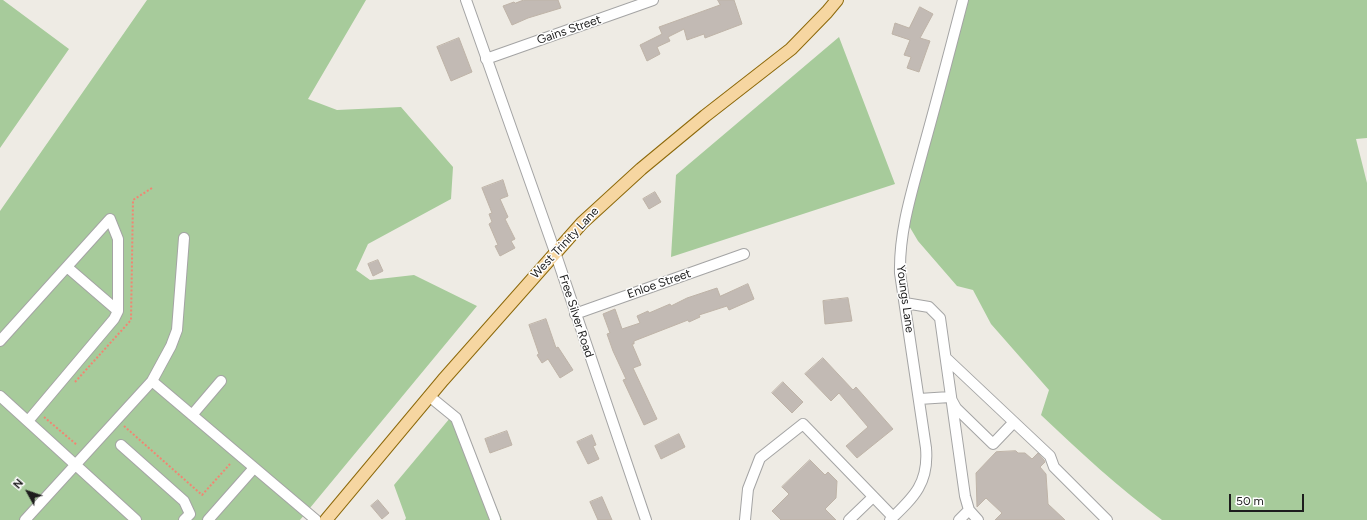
<!DOCTYPE html>
<html>
<head>
<meta charset="utf-8">
<style>
	body { margin:0 }
	#map { position:relative; width:1367px; height:520px; overflow:hidden; background:#eeebe4; font-family:Figtree,sans-serif }
	canvas { display:block }
	.north { position:absolute; left:8px; top:472px; width:40px; height:40px; -webkit-text-stroke:3px #fff; paint-order:stroke; rotate:310deg; font-size:11px; font-weight:700; line-height:16px; text-align:center; color:#1d1d1d }
	.north::after { content:''; display:block; margin:auto; width:14px; height:18px; background:#1d1d1d; clip-path:polygon(50% 0,100% 100%,50% 72%,0 100%) }
	.scale { position:absolute; left:1229px; top:494px; width:75px; height:18px; box-sizing:border-box; border:2px solid #1d1d1d; border-top:0; padding-left:5px; font-size:12px; line-height:14px; white-space:nowrap; color:#1d1d1d; -webkit-text-stroke:3px #fff; paint-order:stroke }
</style>
</head>
<body>
<div id="map">
<canvas width="1367" height="520"></canvas>
<div class="north">N</div>
<div class="scale">50 m</div>
</div>
<script>
const c = document.querySelector('canvas').getContext('2d');
c.lineJoin = 'round';
function paint(path, color) { c.fillStyle = color; c.fill(path, 'evenodd'); }
function strokePath(path, color, width, dash) { c.strokeStyle = color; c.lineWidth = width; c.lineCap = dash ? 'butt' : 'round'; c.setLineDash(dash || []); c.stroke(path); }
function label(font, color, halo, rows, align = 'center') {
  c.font = font + ' Figtree,sans-serif'; c.lineWidth = 3; c.setLineDash([]); c.textBaseline = 'middle'; c.strokeStyle = halo; c.fillStyle = color; for (const [text, x, y, turn = 0] of rows) {
    c.save(); c.translate(x, y); c.rotate((+turn || 0) * Math.PI / 180); c.textAlign = isNaN(turn) ? turn : align; if (halo) c.strokeText(text, 0, 0); c.fillText(text, 0, 0); c.restore();
  }
}
const forest = new Path2D(`
	M0,0H3L69,49L0,148Z
	M147,0H366L308,99L337,110L401,107L453,167L451,199L368,244L356,270L370,280L414,275L477,306L300,520H0V211Z
	M964,0H1367V138L1356,139L1367,183V520H1162C1119,488 1080,452 1041,415L1049,390L991,324L973,290L957,286L918,241L905,219Z
	M839,37L895,184L671,257L676,175Z
	M455,412L502,520H405L406,518L394,485Z`);
const building = new Path2D(`
	M524,0H558L561,8L528,18L512,25L503,6L514,2L515,3Z
	M718,0H734L742,24L705,38L704,34L687,40L684,29L668,37L670,41L657,47L660,54L647,61L640,45L662,34L659,27L720,5Z
	M920,7L933,14L920,38L930,41L919,72L907,68L911,57L904,55L910,40L892,34L895,23L909,28Z
	M459,38L472,72L451,81L437,47Z
	M503,180L508,196L500,199L508,217L505,219L515,239L511,241L515,248L500,256L495,246L498,245L489,224L492,222L489,214L492,213L482,188Z
	M655,192L661,202L649,209L643,199Z
	M378,260L383,271L373,276L368,264Z
	M748,284L754,299L729,310L727,306L699,315L700,317L689,322L688,320L634,341V344H632L641,365L633,368L657,419L644,425L623,380L626,379L613,351L607,334L610,333L603,314L615,309L622,329L640,323L637,316L648,311L649,313L670,304L671,306L687,298L717,288L720,296Z
	M848,298L852,321L825,324L823,301Z
	M546,319L556,348L558,347L573,370L560,378L548,359L542,363L537,355L539,354L529,325Z
	M823,358L853,390L856,387L893,429L857,458L846,446L868,427L839,393L831,401L805,374Z
	M783,382L803,402L792,413L772,393Z
	M507,431L512,445L490,453L485,439Z
	M679,434L685,447L661,459L655,446Z
	M592,435L596,445L593,446L599,459L588,464L577,442Z
	M1016,451L1018,453H1025L1032,459L1038,453L1044,460L1045,462L1040,467L1046,474L1048,504L1065,520H995L1002,513L986,498L977,507L976,473L996,452Z
	M810,460L825,475L828,472L837,481L836,498L825,509L836,520H781L772,511L789,494L782,487Z
	M602,497L612,520H598L590,502Z
	M378,500L389,513L382,519L371,506Z`);
const path = new Path2D(`
	M75,382L131,320L133,200L152,188
	M44,417L77,445
	M124,426L202,495L230,464`);
const minor = new Path2D(`
	M466,0L555,252L646,520
	M486,59L653,0
	M67,267L118,311
	M905,303L929,307L940,318L965,496L969,510L978,520
	M575,314L744,254
	M0,341L110,219L118,239V311L114,319L28,421
	M946,358L1050,456L1054,467L1107,520
	M152,381L171,346L177,330L184,238
	M0,396L136,520
	M429,396L456,418L495,519
	M919,399L950,397L956,408L993,444L1014,422
	M192,415L221,381
	M121,445L184,501L190,514L184,520
	M25,520L152,381L316,520
	M208,520L254,468
	M745,520L748,489L760,458L803,424L893,517
	M849,520L873,497
	M890,520C914,497 929,483 926,448L900,273C899,231 912,191 923,150C937,100 950,50 963,0
	M959,520L969,510`);
const major = new Path2D(`
	M326,520L443,380L582,223L641,169L705,116L791,49L827,12L837,0`);
const streetNames = [
	["Gains Street",569,30,-19],
	["West Trinity Lane",565,243,-47],
	["Enloe Street",659,284,-19],
	["Youngs Lane",905,299,82],
	["Free Silver Road",576,316,72]
];
paint(forest, '#a7cb9b');
paint(building, '#c2bab4');
strokePath(building, '#beb3a7', 1);
strokePath(minor, '#a4a4a4', 12);
strokePath(major, '#8d690a', 14);
strokePath(path, '#f18672', 2, [2, 2]);
strokePath(minor, '#fff', 10);
strokePath(major, '#f6d6a1', 12);
label('12px', '#1d1d1d', '#fff', streetNames);
</script>
</body>
</html>
